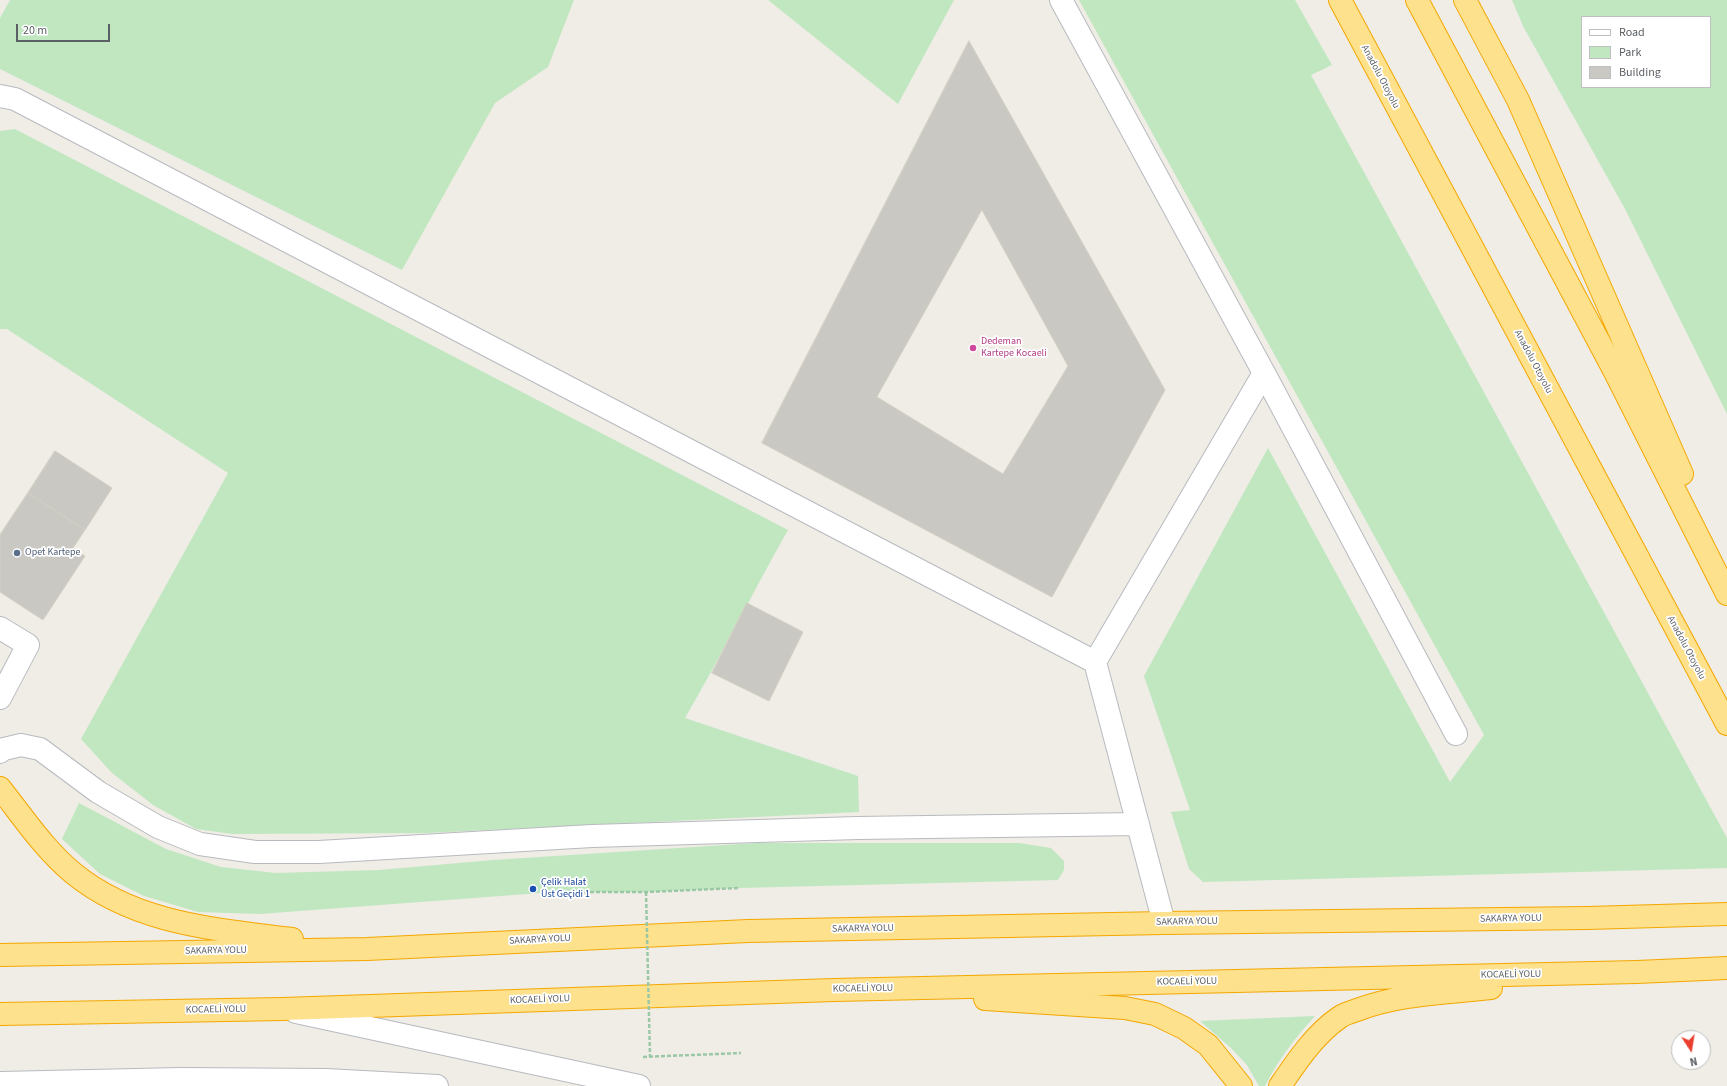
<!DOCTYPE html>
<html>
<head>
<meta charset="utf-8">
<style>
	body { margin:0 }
	#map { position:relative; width:1727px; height:1086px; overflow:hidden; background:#efede5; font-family:"Source Sans 3",sans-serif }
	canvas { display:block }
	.legend { position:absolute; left:1581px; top:16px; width:130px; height:72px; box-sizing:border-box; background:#fff; border:1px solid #bebfc1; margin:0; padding:5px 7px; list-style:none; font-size:12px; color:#5c6065 }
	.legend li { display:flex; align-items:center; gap:8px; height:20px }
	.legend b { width:20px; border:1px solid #bebfc1 }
	.north { position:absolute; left:1671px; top:1030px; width:40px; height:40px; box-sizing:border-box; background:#fff; border:1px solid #bebfc1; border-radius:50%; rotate:168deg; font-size:11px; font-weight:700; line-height:16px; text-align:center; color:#5c6065 }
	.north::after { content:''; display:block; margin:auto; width:14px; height:18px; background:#ea3e2f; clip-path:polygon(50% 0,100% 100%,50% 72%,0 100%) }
	.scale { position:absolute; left:16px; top:24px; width:94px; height:18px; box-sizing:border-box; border:2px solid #5c6065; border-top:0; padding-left:5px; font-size:12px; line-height:14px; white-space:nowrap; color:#5c6065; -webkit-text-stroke:3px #fff; paint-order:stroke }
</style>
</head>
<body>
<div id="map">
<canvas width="1727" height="1086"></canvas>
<ul class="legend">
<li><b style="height:5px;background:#fff"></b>Road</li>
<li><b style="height:11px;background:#c1e7c1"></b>Park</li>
<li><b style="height:11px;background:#cac8c2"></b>Building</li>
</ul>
<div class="north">N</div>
<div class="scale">20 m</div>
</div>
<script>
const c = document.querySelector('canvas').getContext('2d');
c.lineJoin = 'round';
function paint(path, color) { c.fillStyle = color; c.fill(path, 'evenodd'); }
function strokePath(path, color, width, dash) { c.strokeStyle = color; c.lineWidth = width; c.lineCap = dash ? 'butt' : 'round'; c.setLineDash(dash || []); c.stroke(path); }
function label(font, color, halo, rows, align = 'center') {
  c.font = font + ' "Source Sans 3",sans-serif'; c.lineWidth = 3.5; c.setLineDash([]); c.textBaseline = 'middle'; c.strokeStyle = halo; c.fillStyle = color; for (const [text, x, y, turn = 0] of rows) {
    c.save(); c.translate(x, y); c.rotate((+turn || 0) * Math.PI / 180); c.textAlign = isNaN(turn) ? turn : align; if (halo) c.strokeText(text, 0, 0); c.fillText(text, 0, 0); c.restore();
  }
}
const green = new Path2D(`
	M10,0H574L548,67L495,103L402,270L0,69V18Z
	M768,0H954L898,104Z
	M1079,0H1295L1332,65L1311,75L1727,838V868L1203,882L1189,869L1171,812L1190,810L1144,676L1268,448L1450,782L1484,735Z
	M1512,0H1727V414L1625,209L1523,26ZM1582,17H1710V87H1582Z
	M15,129L788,530C753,592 721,656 685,718L858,776L859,812L426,833L232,834L196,829L153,805L112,773L81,739L228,473L7,329H0V131Z
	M79,803L166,849L221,867L276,873L379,870L493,860L756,843H1019L1051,848L1064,861V870L1058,880L740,888L646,892H554L260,914L198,912L144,896L100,874L62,839Z
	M1315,1016C1295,1038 1278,1060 1265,1086H1259L1247,1065L1231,1048L1200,1021Z`);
const building = new Path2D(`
	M969,41L1165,390L1052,597L762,443ZM982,210L1068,366L1003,474L877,397Z
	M55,451L112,488L85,530L28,493Z
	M28,493L85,530L73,548L85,556L43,620L0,592V535Z
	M747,603L803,632L769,701L712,673Z`);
const path = new Path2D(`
	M554,892H646L740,888
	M643,1057L741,1053`);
const minor = new Path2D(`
	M1061,0L1264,373L1095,662
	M0,96L15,99L1095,662L1164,923
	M1264,373L1456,734
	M0,628L28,645L0,698
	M0,752L4,749L21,745L40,749L98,792L158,827L200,844L255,852H319L592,836L858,828L1138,824
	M296,1012L639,1086
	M0,1083L181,1079L326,1080L437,1086`);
const highway = new Path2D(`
	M1340,0L1727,724
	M1417,0L1615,372L1727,594
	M1465,0L1518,100L1682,474
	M0,788C23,817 44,849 73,873C135,924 215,929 292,939
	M0,955L367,949L748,931L1164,923L1588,918L1727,914
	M985,999L1125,1008L1155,1014L1184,1028L1208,1045L1241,1086
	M0,1014L283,1009L834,990L1637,972L1727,968
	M1280,1086C1297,1061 1315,1034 1340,1017C1344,1014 1351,1012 1357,1010C1398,994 1447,993 1491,988`);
const pathBridge = new Path2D(`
	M646,892L650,1057`);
const markers = [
	[973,348,4,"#d1479c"],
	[17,553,4,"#5c6f8a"],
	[533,889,4,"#1a4fb4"]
];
const streetNames = [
	["Anadolu Otoyolu",1380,77,62],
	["Anadolu Otoyolu",1533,362,62],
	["Anadolu Otoyolu",1686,648,62],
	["SAKARYA YOLU",1511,919,-1],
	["SAKARYA YOLU",1187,922,-1],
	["SAKARYA YOLU",863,929,-1],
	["SAKARYA YOLU",540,940,-3],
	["SAKARYA YOLU",216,951,-1],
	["KOCAELİ YOLU",1511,975,-1],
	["KOCAELİ YOLU",1187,982,-1],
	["KOCAELİ YOLU",863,989,-1],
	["KOCAELİ YOLU",540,1000,-2],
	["KOCAELİ YOLU",216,1010,-1]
];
const hotelNames = [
	["Dedeman",981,342],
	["Kartepe Kocaeli",981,354]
];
const serviceNames = [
	["Opet Kartepe",25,553]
];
const transitNames = [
	["Çelik Halat",541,883],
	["Üst Geçidi 1",541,895]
];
paint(green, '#c1e7c1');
paint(building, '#cac8c2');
strokePath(building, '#d4cfc3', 1);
strokePath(minor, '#b7babf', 24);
strokePath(highway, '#f4a700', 24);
strokePath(path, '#9ac8a7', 2.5, [4, 2]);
strokePath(minor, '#fff', 22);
strokePath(highway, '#fde18d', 22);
strokePath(pathBridge, '#9ac8a7', 2.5, [4, 2]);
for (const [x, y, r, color] of markers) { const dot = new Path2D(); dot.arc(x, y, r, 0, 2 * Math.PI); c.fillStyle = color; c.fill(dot); strokePath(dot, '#fff', 1.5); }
label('10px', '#5c6065', '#fff', streetNames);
label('10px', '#b23c85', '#fff', hotelNames, 'left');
label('10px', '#4e5e75', '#fff', serviceNames, 'left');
label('10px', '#164399', '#fff', transitNames, 'left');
</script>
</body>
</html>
